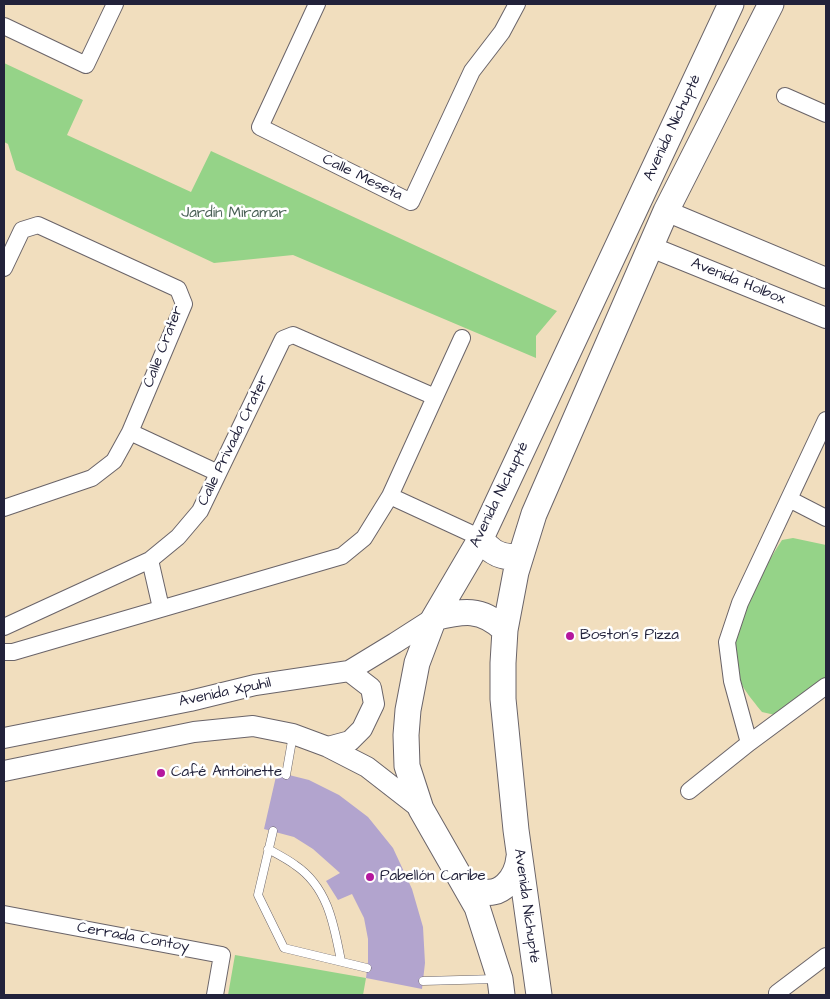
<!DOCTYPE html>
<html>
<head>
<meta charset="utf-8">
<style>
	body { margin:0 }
	#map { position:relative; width:830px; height:999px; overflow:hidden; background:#f1debe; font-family:"Architects Daughter",sans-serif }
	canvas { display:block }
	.frame { position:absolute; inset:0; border:5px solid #22223b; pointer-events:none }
</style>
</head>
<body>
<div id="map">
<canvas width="830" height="999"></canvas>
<div class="frame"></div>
</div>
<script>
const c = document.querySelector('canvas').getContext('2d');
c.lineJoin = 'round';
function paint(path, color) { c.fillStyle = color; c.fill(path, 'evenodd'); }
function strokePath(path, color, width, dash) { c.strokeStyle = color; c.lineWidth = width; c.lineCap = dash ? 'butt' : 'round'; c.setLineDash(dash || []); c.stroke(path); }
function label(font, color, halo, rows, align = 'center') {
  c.font = font + ' "Architects Daughter",sans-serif'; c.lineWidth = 5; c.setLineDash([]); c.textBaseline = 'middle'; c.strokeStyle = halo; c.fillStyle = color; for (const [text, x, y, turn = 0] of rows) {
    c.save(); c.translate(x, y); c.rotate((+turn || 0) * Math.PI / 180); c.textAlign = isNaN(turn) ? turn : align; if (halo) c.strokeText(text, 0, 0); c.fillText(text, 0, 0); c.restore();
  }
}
const green = new Path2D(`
	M4,63L83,100L67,135L191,192L211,151L557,311L536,336V358L293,255L214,263L16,170L8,144L4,142Z
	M793,538L826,545V679L775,715L762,712C750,697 737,683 735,663C730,630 764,567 782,540Z
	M235,955L366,978L363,995H228Z`);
const building = new Path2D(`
	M277,772L309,780L339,795L368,817L393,848L412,889L423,927L425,963L422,989L366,978L368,962V939L364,918L352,894L338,900L326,881L340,873L313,849L294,837L264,829Z`);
const service = new Path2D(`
	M286,775L293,735
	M273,831L258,895L284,948L367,968
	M268,849C277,854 287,859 295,865C328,887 334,925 341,961
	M423,981L496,979`);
const minor = new Path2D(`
	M317,4L260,127L411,202L472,71L502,32L517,4
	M4,26L86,65L115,4
	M785,96L826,114
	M4,268L22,230L38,225L178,289L184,304L130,432L114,461L92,478L4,508
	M435,397L462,338
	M130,432L218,473
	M390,496L481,538
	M789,499L826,518
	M150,560L161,608
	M4,627L150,560L178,537L200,511L283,339L293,335L435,397L390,496L364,538L342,556L13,652H4
	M749,743L732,681L727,642L740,603L826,420
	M689,791L749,743L826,686
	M4,914L222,955L215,995
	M778,995L777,993L826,956`);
const tertiary = new Path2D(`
	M666,211L826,278
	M651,247L826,318
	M4,738L190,701L255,685L349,671L395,643L434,618
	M328,747L350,741L362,729L374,704L371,688L349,671
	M4,771L194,732L253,726L293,734L328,747L367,767L421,809`);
const primary = new Path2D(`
	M481,538C490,553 503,559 520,556
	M434,618C463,611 481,607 505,630
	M462,879C467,883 472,888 478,890C501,900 517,877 519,857
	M502,995L500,979L477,907L421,809L407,766L406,735L408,710L417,663L434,618L481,538L731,4
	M539,995L516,830L503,699V663L505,630L516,572L534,514L666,211L771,4`);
const markers = [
	[570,636,5,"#b5179e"],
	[161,773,5,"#b5179e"],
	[370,877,5,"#b5179e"]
];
const streetNames = [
	["Avenida Nichupté",673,128,-65],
	["Calle Meseta",362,178,26],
	["Avenida Holbox",738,282,22],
	["Calle Crater",164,347,-69],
	["Calle Privada Crater",234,441,-64],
	["Avenida Nichupté",500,495,-64],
	["Avenida Xpuhil",225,693,-12],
	["Avenida Nichupté",526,906,82],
	["Cerrada Contoy",133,938,10]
];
const parkNames = [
	["Jardín Miramar",234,214]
];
const poiNames = [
	["Boston's Pizza",580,636],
	["Café Antoinette",171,773],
	["Pabellón Caribe",380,877]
];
paint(green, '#95d388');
paint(building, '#b2a4ce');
strokePath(service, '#6a6469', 9);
strokePath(minor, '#6a6469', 18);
strokePath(tertiary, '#6a6469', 22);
strokePath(primary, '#6a6469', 27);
strokePath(service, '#fff', 8);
strokePath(minor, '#fff', 16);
strokePath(tertiary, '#fff', 20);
strokePath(primary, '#fff', 25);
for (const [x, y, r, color] of markers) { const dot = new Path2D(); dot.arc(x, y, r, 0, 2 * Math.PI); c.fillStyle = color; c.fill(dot); strokePath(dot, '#fff', 2); }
label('15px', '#22223b', '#fff', streetNames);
label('15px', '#4a6056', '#fff', parkNames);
label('15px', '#22223b', '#fff', poiNames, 'left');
</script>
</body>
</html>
